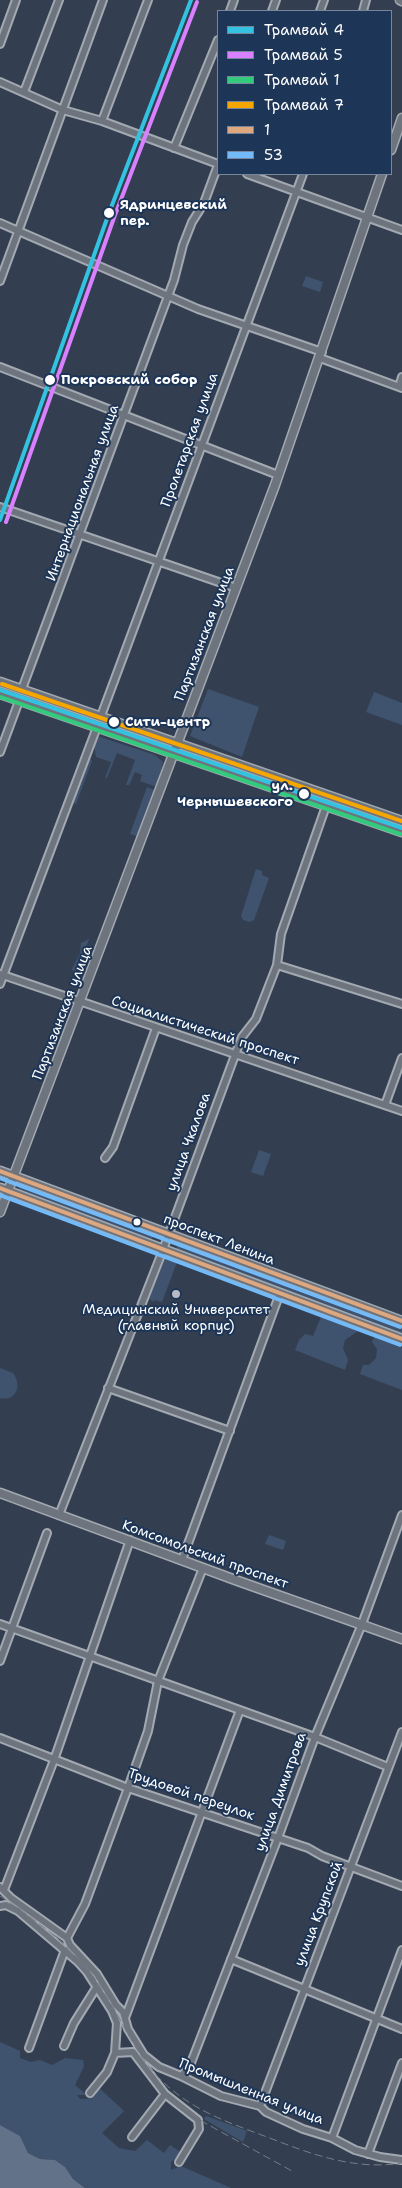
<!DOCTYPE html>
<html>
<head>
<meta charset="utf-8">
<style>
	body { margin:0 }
	#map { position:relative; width:402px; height:2188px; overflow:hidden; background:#333f51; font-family:"Shantell Sans",sans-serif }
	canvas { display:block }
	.legend { position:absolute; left:217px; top:10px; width:175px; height:165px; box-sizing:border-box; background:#1d3557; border:1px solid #77869a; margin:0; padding:6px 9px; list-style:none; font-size:15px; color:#fff }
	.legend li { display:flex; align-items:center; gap:10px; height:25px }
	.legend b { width:25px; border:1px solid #77869a }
</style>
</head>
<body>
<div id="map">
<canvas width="402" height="2188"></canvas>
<ul class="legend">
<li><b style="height:6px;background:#33c2e2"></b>Трамвай 4</li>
<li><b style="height:6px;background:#d880ff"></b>Трамвай 5</li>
<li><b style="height:6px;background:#33ca7d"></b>Трамвай 1</li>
<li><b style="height:6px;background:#f7a600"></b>Трамвай 7</li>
<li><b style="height:6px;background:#dfa77e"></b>1</li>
<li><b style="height:6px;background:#73baf8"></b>53</li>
</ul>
</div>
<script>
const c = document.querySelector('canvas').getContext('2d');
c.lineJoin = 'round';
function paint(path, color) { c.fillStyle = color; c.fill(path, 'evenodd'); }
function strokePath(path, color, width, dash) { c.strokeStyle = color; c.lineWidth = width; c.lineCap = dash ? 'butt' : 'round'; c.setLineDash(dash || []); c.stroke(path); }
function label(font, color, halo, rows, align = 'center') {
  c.font = font + ' "Shantell Sans",sans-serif'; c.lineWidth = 4; c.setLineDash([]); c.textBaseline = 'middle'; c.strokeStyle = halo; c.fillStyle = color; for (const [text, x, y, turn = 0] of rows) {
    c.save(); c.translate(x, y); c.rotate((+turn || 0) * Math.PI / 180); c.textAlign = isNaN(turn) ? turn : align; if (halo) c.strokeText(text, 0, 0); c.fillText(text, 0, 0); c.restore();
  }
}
const green = new Path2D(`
	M306,276L323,282L320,292L302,286Z
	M208,689L259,707L242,757L190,736Z
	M374,692L402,703V725L366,712Z
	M97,736L155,755L163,762L157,787L140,781L142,775L135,772L129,785H126L135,760L117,753L107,778H105L111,762L96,757L94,745Z
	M90,758L92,761L76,804L72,803Z
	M147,787L156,791L139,837L130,834Z
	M256,869L262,871V875L269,878L254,920L250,922L243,920L241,916Z
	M89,939L75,977L72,969L80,953L81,943Z
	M259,1150L271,1154L263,1176L251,1172Z
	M21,1181L155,1232L151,1241L18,1190Z
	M179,1241L402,1325V1335L176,1250Z
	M165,1259L177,1262L162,1302L155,1300L154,1302L149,1299Z
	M321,1317L358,1331L345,1340L343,1348L348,1360L345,1370L295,1350L299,1340L305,1334L313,1336Z
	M374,1337L402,1348V1390L360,1374L363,1365H369L376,1358L377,1349L372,1342Z
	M0,1368L13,1373C22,1385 17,1402 0,1398Z
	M269,1535L286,1541L283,1550L265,1544Z
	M0,2042L20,2051V2058L31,2062L40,2060L52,2065L65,2058L83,2060L84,2066L75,2085L87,2095H77L80,2099H88L97,2086L124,2111L102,2133L119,2148L135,2151L147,2140L164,2153L170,2145L182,2153L171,2162V2170L181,2166L231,2188H85L73,2179L65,2167L55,2160L40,2159L28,2153L20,2136L0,2125Z
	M206,2116L247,2131L243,2142L204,2119Z`);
const water = new Path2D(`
	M0,2125L20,2136L28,2153L40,2159L55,2160L65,2167L73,2179L85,2188H0Z`);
const minor = new Path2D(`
	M230,11L234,0
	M272,11L276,0
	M320,11L324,0
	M363,11L366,0
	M0,44L16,0
	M0,82L63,110L102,121L218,164
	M24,92L59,0
	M102,121L148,0
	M174,148L218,40
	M247,174L402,230
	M0,223L198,309L322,352
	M0,281L103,0
	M320,358L402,388
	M0,367L278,475
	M399,387L402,377
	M0,507L236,588
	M22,689L174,280L183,245L192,222L204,203L218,165
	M101,716L303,174
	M0,752L19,701
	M277,965L402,1004
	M0,974L402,1111
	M0,984L97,727
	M385,1105L402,1058
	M105,1158L113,1147L156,1028
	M108,1388L230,1431
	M59,1515L161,1255L238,1047L242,1037L256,1019L277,965L281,934L326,806
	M182,1560L280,1293
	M0,1624L315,1737L388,1767
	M0,1661L47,1533
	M0,1738L128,1788L308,1848L322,1856L402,1886
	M0,1887L11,1898L67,1938
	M4,1890L54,1760L130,1540
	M0,1906L6,1905L18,1911L78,1962L87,1972L112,2011L117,2023L115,2053L133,2052L165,2094L198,2120L199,2129L179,2162
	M67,1938L70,1945L97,1974L116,2005L123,2012L128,2029L144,2055L159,2067L181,2076L221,2096L260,2106L266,2112L303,2129L332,2138L355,2150L380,2157L402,2160
	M67,1938L85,1904L128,1788L148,1731L158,1681L203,1568
	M231,1959L402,2029
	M125,2018L240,1710
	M64,2046L74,2023L96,1988
	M29,2048L65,1950
	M181,2076L189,2068L278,1838L315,1737L362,1624L402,1515
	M90,2093L107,2072L115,2053
	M260,2106L402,1732
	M132,2137L165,2094
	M332,2138L402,1950
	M368,2154L402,2063`);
const major = new Path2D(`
	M400,0L402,1
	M391,150L402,118
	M0,682L402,821
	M0,694L402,832
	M0,1171L402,1321
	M0,1188L402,1339
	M0,1212L275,485L382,174
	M0,1493L238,1581L402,1639`);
const rail = new Path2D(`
	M0,1896C36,1920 74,1948 99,1984C121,2016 134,2055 163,2082C198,2115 237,2125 280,2142C319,2157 360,2170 402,2163
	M181,2106L205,2123L292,2171`);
const bus1 = new Path2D(`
	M0,1171L402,1321
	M0,1188L402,1339`);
const bus2 = new Path2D(`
	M0,1178L400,1327
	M0,1195L400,1345`);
const tram1 = new Path2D(`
	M0,520L109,213L191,0
	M0,690L402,828`);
const tram2 = new Path2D(`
	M6,522L115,215L197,2`);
const tram3 = new Path2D(`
	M0,697L400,834`);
const tram4 = new Path2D(`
	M2,684L402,821`);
const markers = [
	[109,213,6,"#fff"],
	[50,380,6,"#fff"],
	[114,722,6,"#fff"],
	[304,794,6,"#fff"],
	[137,1222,4.5,"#fff"],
	[176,1294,5,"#b8bcc2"]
];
const stopNames = [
	["Ядринцевский",120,205],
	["пер.",120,221],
	["Покровский собор",61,380],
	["Сити-центр",125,722],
	["ул.",293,786,"right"],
	["Чернышевского",293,802,"right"]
];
const streetNames = [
	["Пролетарская улица",190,440,-70],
	["Интернациональная улица",83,493,-70],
	["Партизанская улица",205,634,-69],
	["Партизанская улица",63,1013,-69],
	["Социалистический проспект",205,1031,18],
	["улица Чкалова",189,1142,-70],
	["проспект Ленина",219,1240,21],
	["Комсомольский проспект",205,1555,20],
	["улица Димитрова",281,1792,-70],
	["Трудовой переулок",191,1795,19],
	["улица Крупской",319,1914,-69],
	["Промышленная улица",251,2092,22]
];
const poiNames = [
	["Медицинский Университет",176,1310],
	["(главный корпус)",176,1326]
];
paint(green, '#40536e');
paint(water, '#627389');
strokePath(minor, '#a3a9b1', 10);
strokePath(major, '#a3a9b1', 11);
strokePath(minor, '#6e747e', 6);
strokePath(major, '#6e747e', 8);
strokePath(rail, '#767d86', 1, [8, 4]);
strokePath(bus1, '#dfa77e', 4);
strokePath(bus2, '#73baf8', 4);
strokePath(tram1, '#33c2e2', 4);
strokePath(tram2, '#d880ff', 4);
strokePath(tram3, '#33ca7d', 4);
strokePath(tram4, '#f7a600', 4);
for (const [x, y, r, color] of markers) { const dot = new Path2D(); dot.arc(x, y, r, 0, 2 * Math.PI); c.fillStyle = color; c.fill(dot); strokePath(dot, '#1d3557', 2); }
label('bold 14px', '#fff', '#1d3557', stopNames, 'left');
label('14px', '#fff', '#1d3557', streetNames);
label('14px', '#fff', '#1d3557', poiNames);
</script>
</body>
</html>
